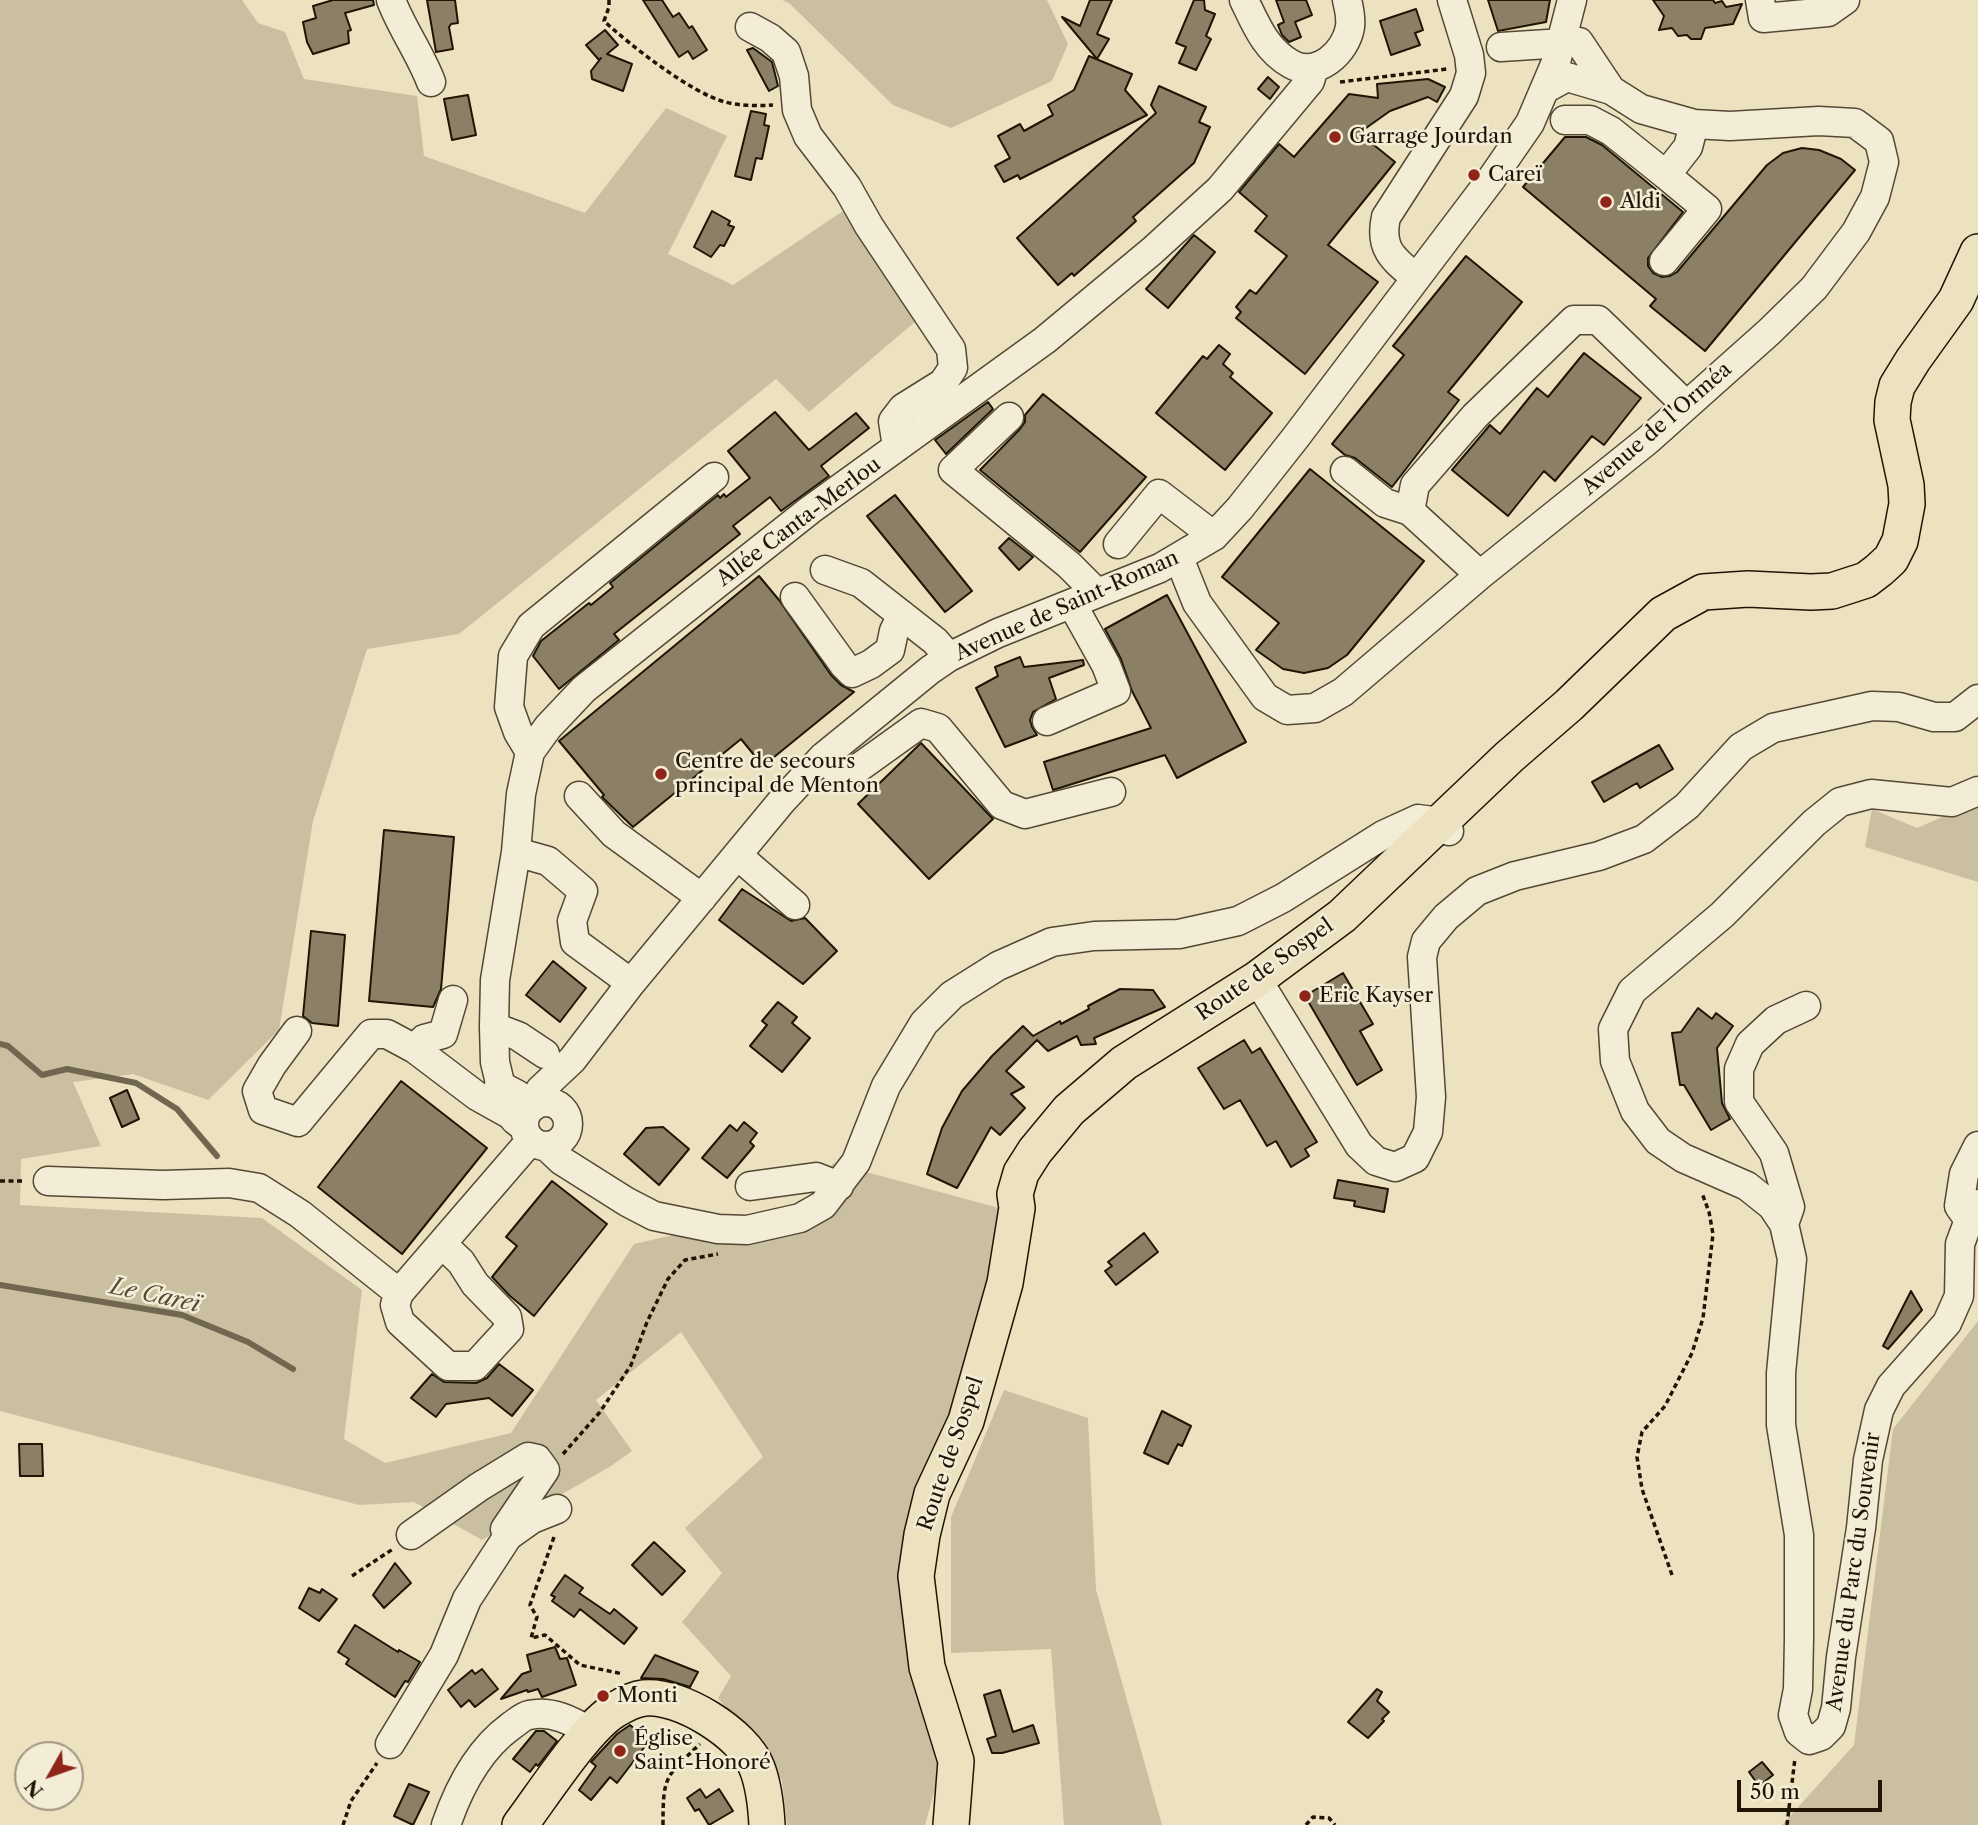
<!DOCTYPE html>
<html>
<head>
<meta charset="utf-8">
<style>
	body { margin:0 }
	#map { position:relative; width:1978px; height:1825px; overflow:hidden; background:#ede2c0; font-family:"Libre Caslon Text",serif }
	canvas { display:block }
	.north { position:absolute; left:14px; top:1741px; width:70px; height:70px; box-sizing:border-box; background:#f3ecd6; border:2px solid #9f9682; border-radius:50%; rotate:230deg; font-size:19px; font-weight:700; line-height:28px; text-align:center; color:#201505 }
	.north::after { content:''; display:block; margin:auto; width:24px; height:32px; background:#8f2418; clip-path:polygon(50% 0,100% 100%,50% 72%,0 100%) }
	.scale { position:absolute; left:1737px; top:1780px; width:145px; height:32px; box-sizing:border-box; border:4px solid #201505; border-top:0; padding-left:9px; font-size:21px; line-height:24px; white-space:nowrap; color:#201505; -webkit-text-stroke:5px #f3ecd6; paint-order:stroke }
</style>
</head>
<body>
<div id="map">
<canvas width="1978" height="1825"></canvas>
<div class="north">N</div>
<div class="scale">50 m</div>
</div>
<script>
const c = document.querySelector('canvas').getContext('2d');
c.lineJoin = 'round';
function paint(path, color) { c.fillStyle = color; c.fill(path, 'evenodd'); }
function strokePath(path, color, width, dash) { c.strokeStyle = color; c.lineWidth = width; c.lineCap = dash ? 'butt' : 'round'; c.setLineDash(dash || []); c.stroke(path); }
function label(font, color, halo, rows, align = 'center') {
  c.font = font + ' "Libre Caslon Text",serif'; c.lineWidth = 5; c.setLineDash([]); c.textBaseline = 'middle'; c.strokeStyle = halo; c.fillStyle = color; for (const [text, x, y, turn = 0] of rows) {
    c.save(); c.translate(x, y); c.rotate((+turn || 0) * Math.PI / 180); c.textAlign = isNaN(turn) ? turn : align; if (halo) c.strokeText(text, 0, 0); c.fillText(text, 0, 0); c.restore();
  }
}
const green = new Path2D(`
	M0,0H242L258,23L285,32L304,79L417,96L424,156L585,213L666,108L727,136L668,254L733,285L843,211L916,321L809,412L776,379L459,634L367,649L313,821L279,1030L208,1100L133,1074L73,1082L101,1146L21,1159L20,1205L262,1218L362,1290L344,1439L385,1463L511,1433L634,1244L774,1212L811,1197L833,1163L999,1208V1246L957,1412L919,1496L941,1767L925,1825H787L782,1780L718,1698L731,1676L682,1622L722,1573L685,1528L763,1457L681,1332L596,1400L632,1451L611,1466L482,1540L414,1502L359,1505L0,1411Z
	M782,0H1047L1068,44L1052,81L951,128L893,105L789,3Z
	M1978,801V882L1865,847L1872,809L1917,828Z
	M1978,1321V1825H1782L1854,1745L1893,1429Z
	M1004,1390L1088,1418L1096,1590L1162,1825H1064L1051,1649L951,1653V1517Z`);
const stream = new Path2D(`
	M0,1044L8,1046L42,1075L67,1069L136,1083L177,1109L217,1156
	M0,1285L182,1315L248,1342L293,1369`);
const building = new Path2D(`
	M333,0H373L374,5L345,13L351,30L348,31L349,43L313,54L307,42L303,22L316,18L313,6Z
	M427,0H455L458,23L451,24L449,27L453,49L436,52Z
	M643,0H662L673,17L679,13L689,28L692,26L707,50L693,59L688,51L679,57Z
	M1090,0H1112L1097,34L1109,39L1097,59L1062,17L1080,26Z
	M1194,0H1204L1205,10L1215,14L1206,36L1211,39L1196,70L1179,63L1186,47L1176,43Z
	M1276,0H1306L1312,15L1295,22L1301,37L1289,42L1282,35L1278,25L1284,22Z
	M1488,0H1550L1546,22L1498,31Z
	M1653,0H1713L1715,3L1722,1L1726,7L1742,4L1733,24L1705,28L1701,39H1691L1687,35L1678,36L1672,28L1659,30L1664,16Z
	M1416,9L1423,30L1415,33L1420,45L1391,55L1380,21Z
	M605,30L618,45L607,54L632,64L623,91L592,79L591,71L601,58L599,60L586,45Z
	M753,48L772,62L778,86L769,91L747,50Z
	M1089,56L1132,74L1125,90L1147,115L1020,179L1018,175L1004,182L995,166L1010,158L998,136L1020,124L1024,131L1053,115L1048,105L1074,90Z
	M1268,77L1279,87L1270,99L1258,89Z
	M1428,79L1445,87L1437,102L1428,97L1390,111L1359,133L1395,162L1328,245L1378,282L1305,374L1236,318L1241,312L1236,307L1250,290L1256,294L1287,256L1255,231L1267,216L1239,192L1279,144L1294,157L1349,94L1378,98L1377,84Z
	M1159,86L1206,107L1199,122L1210,127L1194,163L1133,217L1136,221L1124,232L1074,276L1072,273L1058,285L1017,238L1156,113L1151,105Z
	M468,95L476,135L452,140L444,99Z
	M751,111L766,114L764,125L769,126L762,159L756,158L751,180L735,176Z
	M1565,137H1586L1602,145L1683,212L1648,258V266L1653,273L1662,277L1670,276L1677,272L1767,165L1783,153L1802,148L1819,150L1841,159L1855,170L1705,351L1650,306L1656,299L1523,187Z
	M712,211L730,221L728,225L734,227L724,246L720,245L711,257L694,247Z
	M1194,235L1215,252L1168,308L1146,289Z
	M1466,256L1522,302L1448,392L1459,400L1392,487L1355,458L1345,455L1332,444L1404,355L1393,346Z
	M1219,345L1230,354L1223,364L1233,373L1230,377L1272,413L1225,470L1156,413L1203,356L1207,359Z
	M1584,353L1641,398L1604,445L1592,436L1555,481L1544,471L1508,516L1452,470L1490,425L1500,434L1537,388L1548,397Z
	M1043,394L1146,477L1080,552L980,470L1020,429L1025,422V415Z
	M988,402L993,409L946,454L935,440Z
	M775,412L809,450L856,413L869,428L821,466L829,476L781,511L770,497L733,526L740,534L614,634L619,640L559,689L533,656L541,641L589,603L591,605L613,587L610,583L718,495L720,498L724,494L726,497L750,478L728,451Z
	M1310,469L1424,561L1347,655L1328,668L1304,673L1283,669L1256,650L1279,623L1222,577Z
	M895,495L972,591L945,612L867,516Z
	M1009,538L1033,557L1019,570L999,548Z
	M759,576L779,600L831,675L841,685L854,692L763,766L741,739L633,827L602,797L604,795L559,741Z
	M1167,595L1246,742L1177,778L1165,755L1053,790L1044,762L1151,728L1132,691L1121,659L1105,629Z
	M1020,657L1024,667L1083,660L1084,665L1049,678L1056,699L1033,712L1030,720L1032,727L1037,735L1005,747L976,688L998,676L995,667Z
	M921,743L993,819L929,879L858,804Z
	M1659,745L1673,769L1640,788L1637,783L1604,802L1592,782Z
	M384,830L454,837L441,989L433,1007L369,1001Z
	M742,889L791,921L805,918L837,951L803,984L719,920Z
	M311,931L345,935L338,1026L312,1023L303,1016Z
	M553,961L586,988L560,1022L526,995Z
	M1343,973L1373,1024L1360,1031L1382,1070L1357,1085L1305,996Z
	M1120,989L1153,990L1165,1007L1094,1038L1096,1044L1081,1045L1077,1036L1048,1051L1037,1040L1006,1071L1024,1087L1011,1094L1025,1108L1000,1135L991,1127L957,1188L927,1174L942,1128L962,1091L992,1056L1023,1026L1033,1036L1060,1021L1061,1024L1089,1009L1088,1006Z
	M778,1002L797,1017L792,1023L810,1038L782,1072L750,1046L767,1025L762,1021Z
	M1698,1008L1712,1019L1716,1013L1733,1026L1717,1048L1722,1103L1730,1119L1711,1130L1684,1085H1680L1672,1033L1681,1032Z
	M1244,1040L1252,1053L1260,1048L1317,1142L1305,1149L1309,1156L1291,1167L1276,1141L1267,1146L1240,1100L1224,1109L1198,1068Z
	M401,1081L487,1148L402,1254L318,1187Z
	M127,1090L139,1119L122,1127L110,1098Z
	M744,1122L757,1133L750,1142L754,1146L727,1178L702,1158L730,1125L737,1131Z
	M663,1127L689,1149L659,1185L624,1154L646,1128Z
	M1338,1180L1388,1189L1384,1212L1354,1206L1355,1201L1334,1198Z
	M552,1181L607,1224L534,1316L510,1296L492,1277L517,1246L506,1237Z
	M1144,1233L1158,1252L1116,1285L1105,1271L1112,1266L1108,1262Z
	M1911,1291L1922,1310L1888,1349L1883,1346Z
	M499,1364L533,1390L512,1416L489,1398L446,1404L436,1417L411,1398L432,1374L444,1382L476,1383L487,1378Z
	M1162,1411L1191,1426L1182,1446L1178,1444L1168,1464L1144,1453Z
	M19,1444H42L43,1476H20Z
	M654,1542L685,1571L662,1595L632,1565Z
	M395,1563L411,1583L384,1608L373,1595Z
	M565,1575L583,1588L579,1593L610,1614L614,1609L637,1628L624,1644L580,1609L574,1617L552,1601L555,1597L551,1595Z
	M309,1588L320,1593L322,1589L337,1599L319,1621L299,1608Z
	M355,1625L398,1652L399,1650L420,1662L408,1682L405,1681L395,1697L346,1664L349,1659L338,1652Z
	M555,1647L560,1659L567,1658L576,1685L542,1697L538,1689L528,1692L527,1690L501,1699L522,1674L531,1671L527,1655Z
	M655,1655L698,1672L690,1687L663,1679L641,1678Z
	M482,1669L498,1689L475,1707L469,1700L461,1707L448,1690L472,1670L475,1674Z
	M1377,1689L1382,1692L1377,1701L1389,1712L1382,1719L1384,1721L1368,1738L1348,1722Z
	M1000,1690L1013,1732L1033,1725L1039,1743L1002,1753H992L987,1739L996,1736L984,1695Z
	M630,1725L649,1741L617,1783L610,1777L591,1800L579,1790L596,1766L591,1762L617,1734Z
	M536,1731H544L557,1741L538,1766L536,1764L530,1772L513,1759Z
	M1762,1762L1773,1775L1759,1786L1749,1772Z
	M409,1784L429,1792L413,1825L394,1816Z
	M700,1789L706,1798L719,1789L733,1811L709,1825L699,1809L695,1811L687,1798Z`);
const path = new Path2D(`
	M609,0V7L604,21C630,45 691,93 725,102C740,106 757,106 773,105
	M1340,82L1447,69
	M0,1181H25
	M563,1454L600,1412L631,1365L647,1322L668,1279L685,1260L718,1254
	M554,1537L530,1605L537,1617L531,1638L545,1635L580,1665L623,1674
	M1672,1575L1642,1489L1637,1457L1642,1432L1665,1406L1692,1353L1703,1318L1713,1234L1709,1212L1702,1193
	M352,1576L393,1549
	M343,1825L351,1801L377,1763
	M663,1825C663,1776 665,1777 700,1744
	M1306,1825L1313,1817L1329,1818L1335,1825
	M1787,1825L1795,1758`);
const minor = new Path2D(`
	M391,0C402,29 420,53 431,82
	M1244,0C1256,25 1266,50 1291,64C1317,79 1346,52 1350,27C1351,19 1349,8 1347,0
	M1760,0L1763,18L1828,12L1845,0
	M750,27L770,38L786,52L794,76L797,110L808,136L847,187L869,226L951,349L953,368L943,383L903,408L893,421L897,447
	M1501,47L1579,42L1611,90
	M1565,120H1590L1611,131L1666,175
	M1664,261L1707,209L1666,175L1688,147L1694,124
	M1416,278C1393,259 1379,249 1386,217L1464,96L1471,73L1469,55L1452,0
	M1009,417L953,470L1069,565L1097,593
	M1345,471L1385,503L1410,511
	M1118,544L1159,494L1214,536
	M1179,558L1197,603L1265,697L1287,710L1315,708L1343,692L1480,575L1648,440L1769,332L1814,288L1856,232L1875,197L1884,162L1879,141L1855,123L1819,121L1730,126L1694,124L1641,109L1611,90L1567,77L1545,89
	M825,570L861,583L935,641L949,657
	M1480,575L1410,511L1415,485L1475,416L1574,320H1598L1686,405
	M795,597L844,665L852,673L871,664L890,650L894,631L902,615
	M1047,721L1116,691L1106,665L1072,604
	M530,752L518,732L509,707L513,656L531,626L714,477
	M823,757L836,770L850,774L921,723L938,728L1002,805L1025,814L1111,792
	M1978,791L1952,802L1871,794L1840,802L1814,823L1722,915L1632,991L1613,1029L1615,1061L1635,1111L1658,1141L1683,1158L1747,1186L1772,1206L1784,1224L1792,1259L1781,1373V1425L1799,1535V1638L1798,1689L1793,1715L1799,1732L1809,1740L1821,1736L1831,1726L1836,1708L1841,1657L1861,1528L1868,1460L1879,1410L1891,1386L1947,1323L1959,1296L1960,1244L1969,1220L1978,1204
	M579,796L614,834L702,898
	M516,852L548,861L583,891L572,921L575,942L631,983
	M737,855L795,905
	M1257,979L1359,1145L1376,1161L1395,1167L1415,1158L1428,1132L1431,1097L1422,957L1426,941L1446,917L1477,891L1515,876L1599,856L1644,839L1687,806L1741,747L1773,728L1872,706L1899,707L1934,717H1955L1978,699
	M494,1027L518,1036L545,1054
	M297,1031L272,1065L257,1091L263,1110L298,1122L371,1034H387L415,1049L477,1096L511,1115
	M415,1049L424,1039L443,1034L453,1000
	M499,1085L518,1095L534,1106L540,1090L572,1060L631,983L781,802L823,757L930,670L949,657L998,633L1160,568L1214,536L1240,508L1296,437L1492,178L1530,123L1556,62L1572,0
	M524 1124a22 22 0 1 1 44 0a22 22 0 1 1-44 0Z
	M524,1127L515,1120L506,1108L495,1062L494,1027L495,980L516,852L521,794L530,752L548,727L584,689L810,510L1045,340L1152,251L1220,189L1310,81L1314,68
	M546,1146L562,1161L627,1202L654,1216L718,1229L747,1230L800,1218L823,1205L856,1162L886,1086L924,1023L952,995L998,966L1052,942L1094,936L1179,934L1238,921L1283,898L1383,835L1418,819L1441,822L1449,831
	M48,1181L163,1185L229,1183L259,1188L300,1214L399,1293
	M750,1186L816,1177L839,1186
	M1969,1220L1959,1206L1964,1174L1978,1146
	M1784,1224L1790,1207L1774,1153L1739,1102V1069L1750,1044L1776,1020L1806,1006
	M442,1244L461,1262L475,1284L507,1317L509,1329L475,1366H448L400,1322L395,1305L399,1293L531,1140
	M411,1535L479,1487L528,1457L537,1459L545,1470L505,1529L506,1532
	M390,1744L444,1655L467,1599L508,1536L532,1519L557,1509
	M446,1825C459,1787 478,1750 511,1726C517,1722 523,1716 529,1715C552,1710 572,1721 591,1732`);
const major = new Path2D(`
	M520,1825C542,1796 586,1727 615,1710C623,1705 635,1699 644,1698C680,1694 744,1734 757,1768C764,1786 766,1806 767,1825
	M951,1825L956,1761L927,1667L916,1576L922,1535L932,1494L966,1421L1005,1283L1017,1208L1015,1194L1021,1173L1035,1151L1069,1110L1124,1063L1257,979L1342,916L1509,757L1569,705L1663,614L1703,592L1748,589L1811,592L1832,591L1866,580L1879,570L1891,559L1900,541L1907,504L1906,485L1892,420L1893,402L1897,386L1913,360L1956,300L1978,252`);
const markers = [
	[1335,137,7,"#8f2418"],
	[1474,175,7,"#8f2418"],
	[1606,202,7,"#8f2418"],
	[661,774,7,"#8f2418"],
	[1305,996,7,"#8f2418"],
	[603,1696,7,"#8f2418"],
	[620,1751,7,"#8f2418"]
];
const poiNames = [
	["Garrage Jourdan",1349,137],
	["Careï",1488,175],
	["Aldi",1620,202],
	["Centre de secours",675,762],
	["principal de Menton",675,786],
	["Eric Kayser",1319,996],
	["Monti",617,1696],
	["Église",634,1739],
	["Saint-Honoré",634,1763]
];
const streetNames = [
	["Avenue de l'Orméa",1657,429,-41],
	["Allée Canta-Merlou",799,522,-37],
	["Avenue de Saint-Roman",1067,606,-24],
	["Route de Sospel",1265,970,-35],
	["Route de Sospel",951,1454,-71],
	["Avenue du Parc du Souvenir",1854,1572,-82]
];
const waterNames = [
	["Le Careï",155,1296,12]
];
paint(green, '#cabfa0');
strokePath(stream, '#71664f', 6);
paint(building, '#8b8066');
strokePath(building, '#201505', 2);
strokePath(minor, '#534834', 31);
strokePath(major, '#201505', 38);
strokePath(path, '#201505', 3.5, [5, 3.5]);
strokePath(minor, '#f3ecd6', 28);
strokePath(major, '#ede2c0', 35);
for (const [x, y, r, color] of markers) { const dot = new Path2D(); dot.arc(x, y, r, 0, 2 * Math.PI); c.fillStyle = color; c.fill(dot); strokePath(dot, '#f3ecd6', 2.5); }
label('21px', '#201505', '#f3ecd6', poiNames, 'left');
label('21px', '#201505', '#f3ecd6', streetNames);
label('italic 23px', '#564b36', '#f3ecd6', waterNames);
</script>
</body>
</html>
